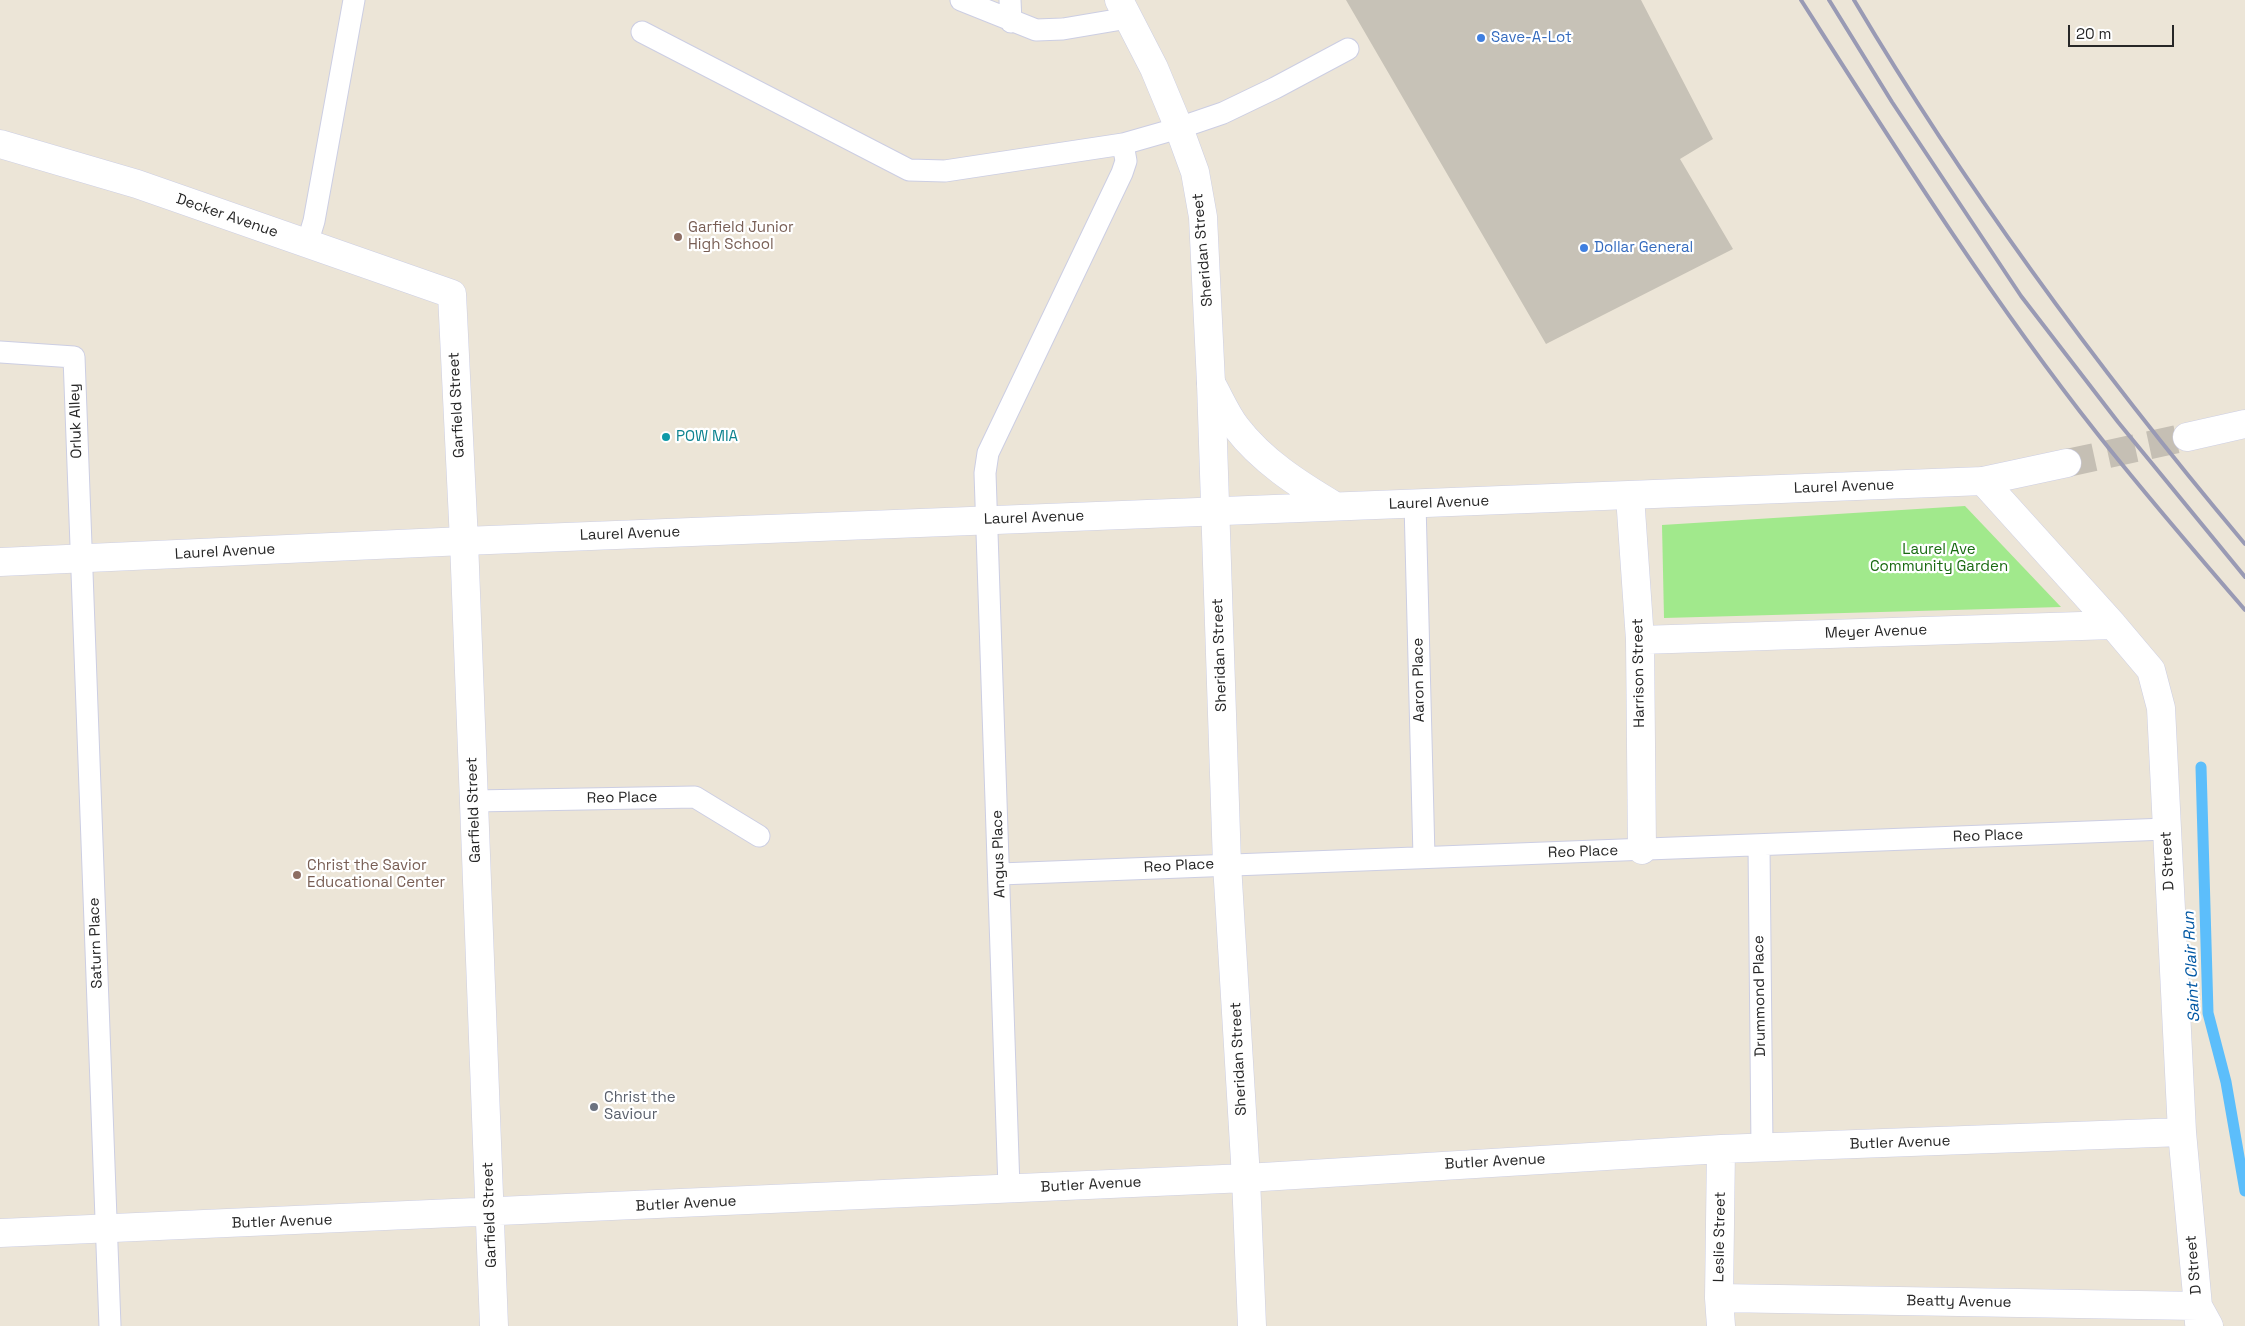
<!DOCTYPE html>
<html>
<head>
<meta charset="utf-8">
<style>
	body { margin:0 }
	#map { position:relative; width:2245px; height:1326px; overflow:hidden; background:#ece5d7; font-family:"Space Grotesk",sans-serif }
	canvas { display:block }
	.scale { position:absolute; left:2068px; top:25px; width:106px; height:22px; box-sizing:border-box; border:2px solid #272727; border-top:0; padding-left:6px; font-size:15px; line-height:18px; white-space:nowrap; color:#272727; -webkit-text-stroke:4px #fff; paint-order:stroke }
</style>
</head>
<body>
<div id="map">
<canvas width="2245" height="1326"></canvas>
<div class="scale">20 m</div>
</div>
<script>
const c = document.querySelector('canvas').getContext('2d');
c.lineJoin = 'round';
function paint(path, color) { c.fillStyle = color; c.fill(path, 'evenodd'); }
function strokePath(path, color, width, dash) { c.strokeStyle = color; c.lineWidth = width; c.lineCap = dash ? 'butt' : 'round'; c.setLineDash(dash || []); c.stroke(path); }
function label(font, color, halo, rows, align = 'center') {
  c.font = font + ' "Space Grotesk",sans-serif'; c.lineWidth = 4.5; c.setLineDash([]); c.textBaseline = 'middle'; c.strokeStyle = halo; c.fillStyle = color; for (const [text, x, y, turn = 0] of rows) {
    c.save(); c.translate(x, y); c.rotate((+turn || 0) * Math.PI / 180); c.textAlign = isNaN(turn) ? turn : align; if (halo) c.strokeText(text, 0, 0); c.fillText(text, 0, 0); c.restore();
  }
}
const green = new Path2D(`
	M1965,506L2061,607L1664,618L1662,525Z`);
const stream = new Path2D(`
	M2201,767L2208,1013L2226,1082L2245,1191`);
const building = new Path2D(`
	M1346,0H1641L1713,139L1680,159L1733,249L1546,344Z`);
const tertiaryTunnel = new Path2D(`
	M2067,463L2187,437`);
const service = new Path2D(`
	M961,0L1036,30L1063,29L1128,18
	M1010,0L1011,22
	M642,32L909,170L945,171L1123,144L1179,128L1223,113L1275,88L1348,49
	M307,244L314,221L354,0
	M0,352L74,357L110,1326
	M1415,503L1424,857
	M474,801L695,797L759,836
	M1759,845L1762,1148
	M1000,874C1389,856 1778,845 2166,829
	M1009,1188L985,473L988,453L1122,173L1126,161L1123,144`);
const minor = new Path2D(`
	M1119,0L1154,68L1179,128L1195,172L1203,217L1211,383L1227,864L1246,1178L1252,1326
	M0,144L137,184L452,294L464,541L494,1326
	M1983,481L2113,625L2151,670L2161,708L2182,1132L2198,1306L2209,1326
	M1630,496L1640,640L1642,850
	M1640,640L2113,625
	M0,1233L1246,1178L1721,1149L2182,1132
	M1719,1298L2198,1306L2199,1323
	M1721,1326L1719,1298L1721,1149`);
const tertiary = new Path2D(`
	M1211,383C1219,397 1226,414 1236,427C1262,461 1298,484 1335,506
	M2187,437L2245,424
	M0,562L464,541L1983,481L2067,463`);
const rail = new Path2D(`
	M1801,0C1895,147 1988,295 2096,432C2144,493 2195,552 2245,610
	M1829,0L1892,102L2021,296L2118,422L2245,577
	M1854,0C1968,192 2101,373 2245,544`);
const markers = [
	[1481,38,5,"#3f7fe0"],
	[678,237,5,"#8d6e63"],
	[1584,248,5,"#3f7fe0"],
	[666,437,5,"#0f9aa8"],
	[297,875,5,"#8d6e63"],
	[594,1107,5,"#6b7280"]
];
const shopNames = [
	["Save-A-Lot",1491,38],
	["Dollar General",1594,248]
];
const streetNames = [
	["Decker Avenue",227,216,19],
	["Sheridan Street",1203,250,-95],
	["Garfield Street",457,405,-93],
	["Orluk Alley",76,421,-92],
	["Laurel Avenue",1844,487,-2],
	["Laurel Avenue",1439,503,-2],
	["Laurel Avenue",1034,518,-2],
	["Laurel Avenue",630,534,-2],
	["Laurel Avenue",225,552,-3],
	["Meyer Avenue",1876,632,-2],
	["Sheridan Street",1220,655,-92],
	["Harrison Street",1639,673,-91],
	["Aaron Place",1419,680,-91],
	["Reo Place",622,798,-1],
	["Garfield Street",474,810,-92],
	["Reo Place",1988,836,-2],
	["Reo Place",1583,852,-2],
	["Angus Place",999,854,-92],
	["D Street",2168,861,-93],
	["Reo Place",1179,866,-3],
	["Saturn Place",96,943,-92],
	["Drummond Place",1760,996,-91],
	["Sheridan Street",1239,1059,-93],
	["Butler Avenue",1900,1143,-2],
	["Butler Avenue",1495,1162,-3],
	["Butler Avenue",1091,1185,-3],
	["Butler Avenue",686,1204,-3],
	["Garfield Street",490,1215,-92],
	["Butler Avenue",282,1222,-2],
	["Leslie Street",1720,1237,-89],
	["D Street",2194,1265,-95],
	["Beatty Avenue",1959,1302,1]
];
const educationNames = [
	["Garfield Junior",688,228],
	["High School",688,245],
	["Christ the Savior",307,866],
	["Educational Center",307,883]
];
const cultureNames = [
	["POW MIA",676,437]
];
const parkNames = [
	["Laurel Ave",1939,550],
	["Community Garden",1939,567]
];
const worshipNames = [
	["Christ the",604,1098],
	["Saviour",604,1115]
];
const waterNames = [
	["Saint Clair Run",2192,967,-93]
];
paint(green, '#a1e98c');
strokePath(stream, '#5cbefb', 11);
paint(building, '#c7c2b7');
strokePath(tertiaryTunnel, '#c5bfb4', 28, [28, 14]);
strokePath(service, '#cccee3', 23);
strokePath(minor, '#cccee3', 29);
strokePath(tertiary, '#cccee3', 29);
strokePath(service, '#fff', 21);
strokePath(minor, '#fff', 28);
strokePath(tertiary, '#fff', 28);
strokePath(rail, '#999ab4', 4);
for (const [x, y, r, color] of markers) { const dot = new Path2D(); dot.arc(x, y, r, 0, 2 * Math.PI); c.fillStyle = color; c.fill(dot); strokePath(dot, '#fff', 2); }
label('15px', '#366cbe', '#fff', shopNames, 'left');
label('15px', '#272727', '#fff', streetNames);
label('15px', '#785e54', '#fff', educationNames, 'left');
label('15px', '#0d838f', '#fff', cultureNames, 'left');
label('15px', '#196a11', '#fff', parkNames);
label('15px', '#5b616d', '#fff', worshipNames, 'left');
label('italic 16px', '#0057a3', '#fff', waterNames);
</script>
</body>
</html>
